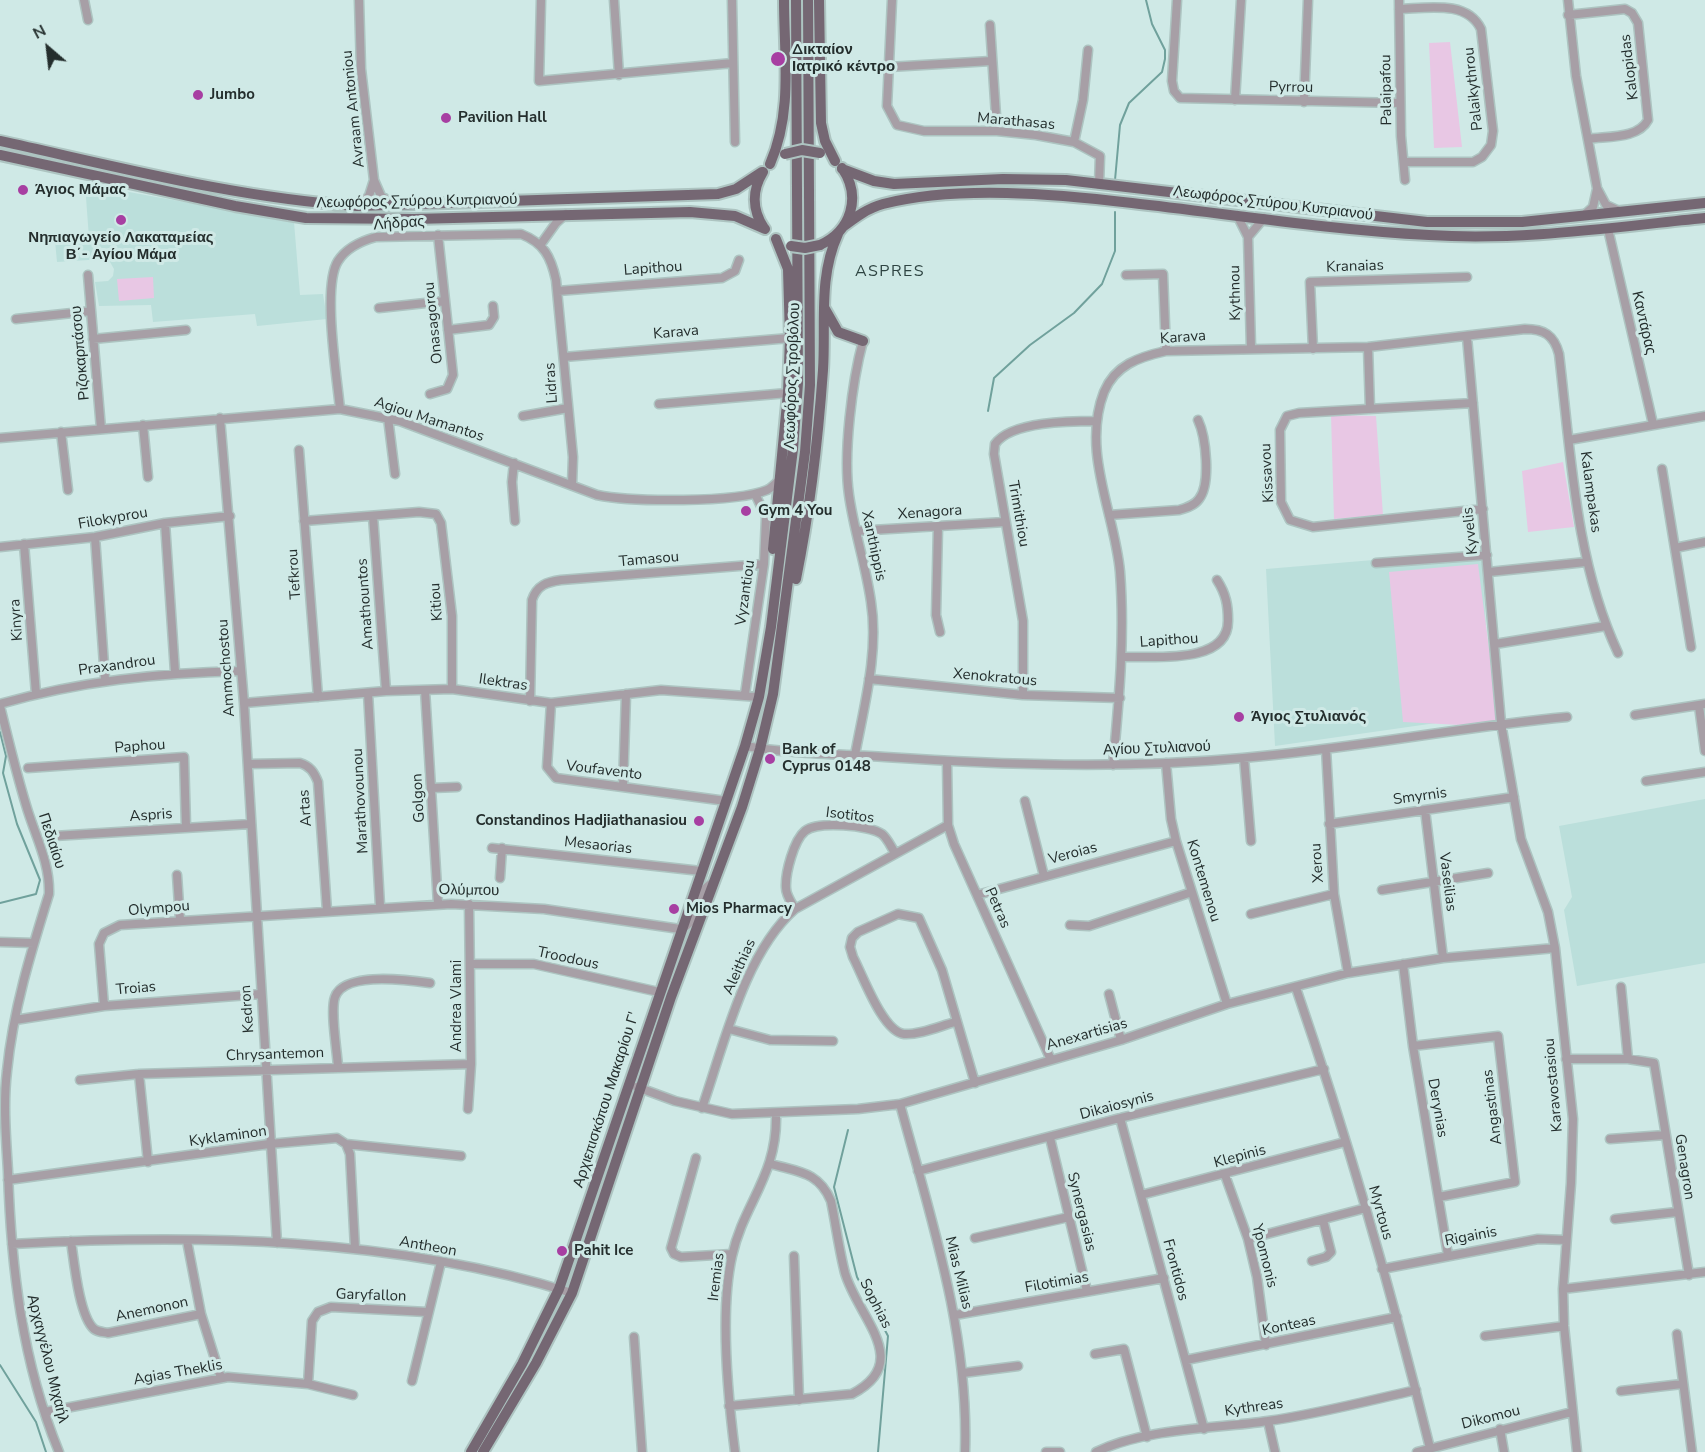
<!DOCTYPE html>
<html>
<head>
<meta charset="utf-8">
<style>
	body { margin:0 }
	#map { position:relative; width:1705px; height:1452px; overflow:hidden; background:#cfe9e6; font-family:"Nunito Sans",sans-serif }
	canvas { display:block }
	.north { position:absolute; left:18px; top:18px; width:60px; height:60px; -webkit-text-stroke:4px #cfe9e6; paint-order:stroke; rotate:332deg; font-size:16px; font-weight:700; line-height:24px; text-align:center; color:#242e2d }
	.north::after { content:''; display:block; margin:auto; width:21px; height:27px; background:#242e2d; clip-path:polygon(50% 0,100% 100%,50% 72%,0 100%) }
</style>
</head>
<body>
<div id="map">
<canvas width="1705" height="1452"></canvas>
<div class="north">N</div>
</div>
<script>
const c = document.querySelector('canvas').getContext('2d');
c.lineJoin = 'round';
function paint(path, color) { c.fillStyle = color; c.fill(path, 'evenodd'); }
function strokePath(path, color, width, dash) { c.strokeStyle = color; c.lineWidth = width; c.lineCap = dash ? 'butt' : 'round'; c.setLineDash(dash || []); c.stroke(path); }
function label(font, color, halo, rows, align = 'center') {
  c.font = font + ' "Nunito Sans",sans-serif'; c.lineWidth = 6; c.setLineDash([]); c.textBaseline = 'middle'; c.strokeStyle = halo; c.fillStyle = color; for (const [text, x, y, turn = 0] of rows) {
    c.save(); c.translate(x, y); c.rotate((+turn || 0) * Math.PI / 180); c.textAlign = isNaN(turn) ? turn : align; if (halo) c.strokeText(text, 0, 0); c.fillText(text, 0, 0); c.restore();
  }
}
const built = new Path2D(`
	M85,184L294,222L300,295L323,294L327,319L257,326L255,314L153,322L151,305L99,306L95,282L108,281L113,276L114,269L110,262L104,259L57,262L55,241L89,238Z
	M1481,551L1492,715L1275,746L1266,569Z
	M1705,799V963L1577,986L1564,910L1572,897L1559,826Z`);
const green = new Path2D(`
	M1450,42L1462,147L1434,148L1429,43Z
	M153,277L154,298L119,301L117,279Z
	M1331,415L1376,416L1383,515L1334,519Z
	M1563,462L1574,527L1528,532L1522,471Z
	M1478,564L1499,727L1403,722L1389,572Z`);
const stream = new Path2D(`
	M1115,180L1120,125L1129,103L1162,72L1165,59V50L1152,24L1146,0
	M988,411L994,378L1030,345L1074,313L1102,284L1115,251V212
	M0,732L6,756L3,773L17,824L40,880L36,894L0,903
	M848,1130L834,1187L857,1277L888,1336L878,1452
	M0,1365L36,1422L46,1452`);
const minor = new Path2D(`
	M84,0L88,20
	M359,0L361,69L374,180L381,196L395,205
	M541,0L539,81L733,63
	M614,0L619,75
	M732,0L735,142
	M892,0L887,106L897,125L924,131H997L1036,135L1074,142L1100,156L1099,185
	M1177,0L1172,81L1174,91L1180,98L1400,103
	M1399,0L1401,136L1405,180
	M1568,0L1576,76L1597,188L1606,205L1619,211
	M1399,9C1428,8 1467,0 1481,29L1493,131L1491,145L1482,157L1473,162H1404
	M1568,15L1625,9L1632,13L1638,23L1648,120C1638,139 1608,136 1588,139
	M990,25L997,131
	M889,67L991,61
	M1235,100L1241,0
	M1304,102L1308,0
	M1074,142L1083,100L1088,50
	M358,206L369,196L374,180
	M1237,215L1248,237L1251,348
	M1583,216L1593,207L1597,189
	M1608,229L1653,424
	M1248,237L1264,218
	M541,244L556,223L566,214
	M88,275L101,429
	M1126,275L1163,274L1166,351
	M558,291L722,278L735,271L739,260
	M379,308L444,301
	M16,319L91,311
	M448,330L489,325L494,317L493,306
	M1467,337L1501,723L1521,839L1548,912L1555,948L1573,1119L1571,1183L1563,1289L1564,1326L1577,1452
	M93,339L186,330
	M1368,347L1370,409
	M1313,349L1310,282L1467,277
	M564,357L790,338
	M430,394L447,389L453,375L438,235
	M1473,403L1299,413L1287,416L1280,430L1281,502L1290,520L1313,527L1483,509
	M659,404L788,393
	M340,409C337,377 322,286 338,261C347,247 361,241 376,237L521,234C544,243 551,257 556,280L573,457L572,485
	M523,416L568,408
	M220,418L244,703L277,1243
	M388,418L395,474
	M143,425L148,477
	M61,432L68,490
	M0,438L340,409L400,421L597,495C631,502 736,503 767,490C773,487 777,482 781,478
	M1569,440L1705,416
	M299,450L318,697
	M514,463L512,482L515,521
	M1662,469L1691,647
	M1109,515L1179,510C1186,508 1194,506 1199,499C1211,484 1206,437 1198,420
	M373,516L386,691
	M304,521L419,512L436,514L441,523L452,616V689
	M165,523L175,672
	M938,526L936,615L940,632
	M856,531L1005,522
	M95,537L105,679
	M24,544L36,694
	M0,547L95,537L165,523L230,516
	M1675,548L1705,542
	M1376,563L1487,555
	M1489,572L1586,562
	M1495,644L1606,626
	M1122,657C1154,656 1229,665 1228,620C1228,605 1226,594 1217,580
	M869,679L1023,695L1120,698
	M425,690L438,904
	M368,693L380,906
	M745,694L764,564L766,517L757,498
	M1023,695V621L994,454L995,444C1011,421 1072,421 1097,421
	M530,701L532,600C537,585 547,582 561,580L764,564
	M244,703L386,691L452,689L551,703L661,690L759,697
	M551,703L547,767L556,778L726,801
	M0,704C80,681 158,673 241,671
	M0,706C8,739 16,772 26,805C35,836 50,862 49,894C31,952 13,1010 7,1071C3,1104 6,1138 8,1171C11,1267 22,1362 59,1452
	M1699,706L1705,751
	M1635,715L1705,704
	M745,746C791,754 838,754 885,757C1004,765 1125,769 1243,758C1352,749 1459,727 1567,717
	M1326,749L1334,894L1348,973
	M855,755C864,706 879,652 871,602C866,566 854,531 849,495C843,454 852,382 863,341
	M1244,758L1251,841
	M947,761L948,825L954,844L1051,1060
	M1166,763L1171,819L1176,841L1227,1004
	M248,764L300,763C310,766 314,772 318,782L327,911
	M1113,765C1119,700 1125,637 1120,572C1115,514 1081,451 1104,392C1115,365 1139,357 1166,351L1368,347L1525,329C1544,329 1554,335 1559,354C1571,454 1575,561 1618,653
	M28,768L184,757L186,827
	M1646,781L1705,772
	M623,787L626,694
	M432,788L457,787
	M1025,801L1044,876
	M1425,810L1443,958
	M1329,824L1514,797
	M54,836L250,824
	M492,848L701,871
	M177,875L180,920
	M500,878L502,848
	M1382,890L1488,873
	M977,895L1176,841
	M795,909C791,902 786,895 786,888C785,873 794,840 805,831C818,821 869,825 882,834C888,839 891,847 895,853
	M1251,914L1334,894
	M1070,925L1089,926L1192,892
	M0,942L34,943
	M471,964H534L659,992
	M1403,964L1413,1046L1448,1255
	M1621,987L1628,1059
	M1296,988C1348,1139 1392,1293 1430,1448
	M1109,994L1121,1040
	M104,1006L99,944L104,933L120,925L451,904L544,909L680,929C701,923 694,891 713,883
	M15,1020L104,1006L261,994
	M955,1022C940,1026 920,1035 904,1034C883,1032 863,976 853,957L850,947L852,938L858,932L898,914L919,918L942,970L975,1083
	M729,1029L770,1040L833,1041
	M1413,1046L1498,1036L1515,1182L1439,1197
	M1566,1059H1628L1654,1063L1689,1275
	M338,1067C337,1050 330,1011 335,997C344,971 409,980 430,983
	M139,1074L148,1162
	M80,1080L139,1074L471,1064
	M637,1087L675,1101L732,1114L858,1109L900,1104L1121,1040L1227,1004L1348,973L1443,958L1555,948
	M900,1104C931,1219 969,1332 965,1452
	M702,1108C724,1045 744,954 795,909L948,825
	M468,1109L471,1064L469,904
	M1120,1118L1204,1429
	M1050,1138L1087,1291
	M1610,1139L1665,1135
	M346,1144L461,1156
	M696,1158L671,1248L674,1254L681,1257L732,1254
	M918,1171L1120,1118L1324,1069
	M1225,1175L1248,1239L1257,1277L1266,1345
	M8,1180L269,1144L337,1138L346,1144L350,1154L355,1248
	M1141,1195L1345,1142
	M1615,1219L1677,1212
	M975,1238L1069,1217
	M1248,1239L1366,1208
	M71,1241C74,1261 79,1316 94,1329C98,1332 103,1332 108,1333L201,1314
	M187,1241L201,1314L221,1378
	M12,1244C196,1234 395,1237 572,1293
	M794,1256L799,1400
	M1312,1261L1326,1257L1331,1252L1323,1220
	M1382,1269L1538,1239L1566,1240
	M1563,1289L1705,1272
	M955,1315L1164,1278
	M1677,1334L1692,1452
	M1485,1336L1564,1326
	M634,1337L642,1452
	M1095,1354L1124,1349L1147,1437
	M1186,1360L1397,1317
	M963,1373L1018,1366
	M412,1381L441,1262
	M308,1384L312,1321L318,1312L331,1307L427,1312
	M1621,1391L1682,1384
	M729,1406L852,1394C914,1362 858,1318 845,1273C839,1250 836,1225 831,1201C819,1172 799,1172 771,1164
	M45,1412L228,1377L308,1384L353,1395
	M1268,1421L1275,1452
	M1500,1429L1504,1452
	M735,1452C728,1397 720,1309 732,1256C744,1202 778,1176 776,1113
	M1046,1452H1060
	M1096,1452C1145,1428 1214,1429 1268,1421C1318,1414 1367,1401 1416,1390
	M1417,1452L1572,1412`);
const major = new Path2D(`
	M819,0L821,123L825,141L835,161
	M0,141C119,167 236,198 357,206L718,194L736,189L762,172
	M0,155L235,206L306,218L414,219L690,212L735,216L765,229
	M770,164C793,112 784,55 784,0
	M842,169L874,181L894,184L1003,179L1066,180L1427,222H1522L1705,203
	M763,172C752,190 752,210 764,228
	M844,226C856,217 868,208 883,204C957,185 1056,194 1132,203C1230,214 1330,230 1429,235C1522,241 1613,227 1705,218
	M820,245C851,231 862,197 842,168
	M825,309L838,332L863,341
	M773,549L788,393L790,338L788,269L776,239
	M796,579C810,510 818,440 823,370C826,323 818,278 838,234
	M471,1452L522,1364L559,1289L745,746L759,697L771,627L793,449L798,383L796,0
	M483,1452L536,1363L572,1293L671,997L742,807L760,749L773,694L805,452L810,385L808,0`);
const majorBridge = new Path2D(`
	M785,154L802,150L820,153
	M791,246L805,248L820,245`);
const markers = [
	[778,59,8,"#a73fa2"],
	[198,95,6,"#a73fa2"],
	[446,118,6,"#a73fa2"],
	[23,190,6,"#a73fa2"],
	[121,220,6,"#a73fa2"],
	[746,511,6,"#a73fa2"],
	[1239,717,6,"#a73fa2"],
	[770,759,6,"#a73fa2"],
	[699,821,6,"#a73fa2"],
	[674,909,6,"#a73fa2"],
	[562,1251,6,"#a73fa2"]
];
const poiNames = [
	["Δικταίον",792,50],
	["Ιατρικό κέντρο",792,67],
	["Jumbo",210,95],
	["Pavilion Hall",458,118],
	["Άγιος Μάμας",35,190],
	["Νηπιαγωγείο Λακαταμείας",121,238,"center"],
	["Β΄- Αγίου Μάμα",121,255,"center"],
	["Gym 4 You",758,511],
	["Άγιος Στυλιανός",1251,717],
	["Bank of",782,750],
	["Cyprus 0148",782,767],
	["Constandinos Hadjiathanasiou",687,821,"right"],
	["Mios Pharmacy",686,909],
	["Pahit Ice",574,1251]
];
const streetNames = [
	["Kalopidas",1630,67,-97],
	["Pyrrou",1291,88,1],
	["Palaikythrou",1474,89,-96],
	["Palaipafou",1387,90,-91],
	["Avraam Antoniou",354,109,-96],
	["Marathasas",1016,122,5],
	["Λεωφόρος Σπύρου Κυπριανού",417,202,-1],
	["Λεωφόρος Σπύρου Κυπριανού",1273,204,7],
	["Λήδρας",399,224,-4],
	["Kranaias",1355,267,-2],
	["Lapithou",653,269,-4],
	["Kythnou",1236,293,-91],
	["Onasagorou",434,323,-96],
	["Καντάρας",1643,323,77],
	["Karava",676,333,-5],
	["Karava",1183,338,-4],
	["Ριζοκαρπάσου",81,353,-95],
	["Λεωφόρος Στροβόλου",793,376,-88],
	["Lidras",552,383,-94],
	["Agiou Mamantos",429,420,18],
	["Kissavou",1268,473,-93],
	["Kalampakas",1590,492,82],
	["Xenagora",930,513,-4],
	["Trimithiou",1018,514,80],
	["Filokyprou",113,519,-10],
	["Kyvelis",1471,531,-96],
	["Xanthippis",873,546,78],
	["Tamasou",649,560,-5],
	["Tefkrou",295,574,-94],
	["Vyzantiou",746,593,-82],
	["Kitiou",437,602,-94],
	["Amathountos",366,604,-94],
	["Kinyra",17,620,-94],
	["Lapithou",1169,641,-4],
	["Praxandrou",117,666,-8],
	["Ammochostou",227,668,-94],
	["Xenokratous",995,678,5],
	["Ilektras",503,683,8],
	["Paphou",140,747,-4],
	["Αγίου Στυλιανού",1157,749,-2],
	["Voufavento",604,771,7],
	["Smyrnis",1420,797,-8],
	["Golgon",419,798,-93],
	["Marathovounou",361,801,-93],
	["Artas",306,808,-94],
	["Aspris",151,816,-4],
	["Isotitos",850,816,7],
	["Πεδιαίου",51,841,72],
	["Mesaorias",598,846,6],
	["Veroias",1073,854,-15],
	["Xerou",1318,863,-94],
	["Kontemenou",1203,881,73],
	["Vaseilias",1447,882,83],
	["Ολύμπου",469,891,1],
	["Petras",997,908,66],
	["Olympou",159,909,-5],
	["Troodous",568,959,12],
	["Aleithias",740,967,-66],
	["Troias",136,989,-5],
	["Andrea Vlami",457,1006,-90],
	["Kedron",248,1009,-94],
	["Anexartisias",1087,1035,-16],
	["Chrysantemon",275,1055,-2],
	["Karavostasiou",1554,1085,-95],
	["Αρχιεπισκόπου Μακαρίου Γ'",607,1100,-72],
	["Dikaiosynis",1117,1106,-15],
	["Angastinas",1493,1107,-97],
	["Derynias",1437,1108,80],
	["Kyklaminon",228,1137,-8],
	["Klepinis",1240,1157,-15],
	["Genagron",1684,1167,81],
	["Synergasias",1081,1212,76],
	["Myrtous",1380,1213,74],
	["Rigainis",1471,1237,-11],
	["Antheon",428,1247,10],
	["Ypomonis",1264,1256,76],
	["Frontidos",1175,1270,75],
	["Mias Milias",958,1273,76],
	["Iremias",717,1277,-83],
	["Filotimias",1057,1283,-10],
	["Garyfallon",371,1296,2],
	["Sophias",875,1304,63],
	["Anemonon",152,1310,-12],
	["Konteas",1289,1326,-12],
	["Αρχαγγέλου Μιχαήλ",47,1359,76],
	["Agias Theklis",178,1373,-10],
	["Kythreas",1254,1408,-8],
	["Dikomou",1491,1418,-14]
];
const neighbourhoodNames = [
	["ASPRES",890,272]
];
paint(built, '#bbdfdb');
paint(green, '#e8c7e4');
strokePath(stream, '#70a19c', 2);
strokePath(minor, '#adc4c1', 11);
strokePath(major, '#adc4c1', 14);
strokePath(minor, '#a79fa6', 8);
strokePath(major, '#756773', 10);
strokePath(majorBridge, '#adc4c1', 14, []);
strokePath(majorBridge, '#756773', 10);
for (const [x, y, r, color] of markers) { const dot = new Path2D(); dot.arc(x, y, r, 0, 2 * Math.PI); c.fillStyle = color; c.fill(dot); strokePath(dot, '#cfe9e6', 2); }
label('bold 15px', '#242e2d', '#cfe9e6', poiNames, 'left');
label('15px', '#242e2d', '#cfe9e6', streetNames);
c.letterSpacing = '1.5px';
label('16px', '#2e4442', '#cfe9e6', neighbourhoodNames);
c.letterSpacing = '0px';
</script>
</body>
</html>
